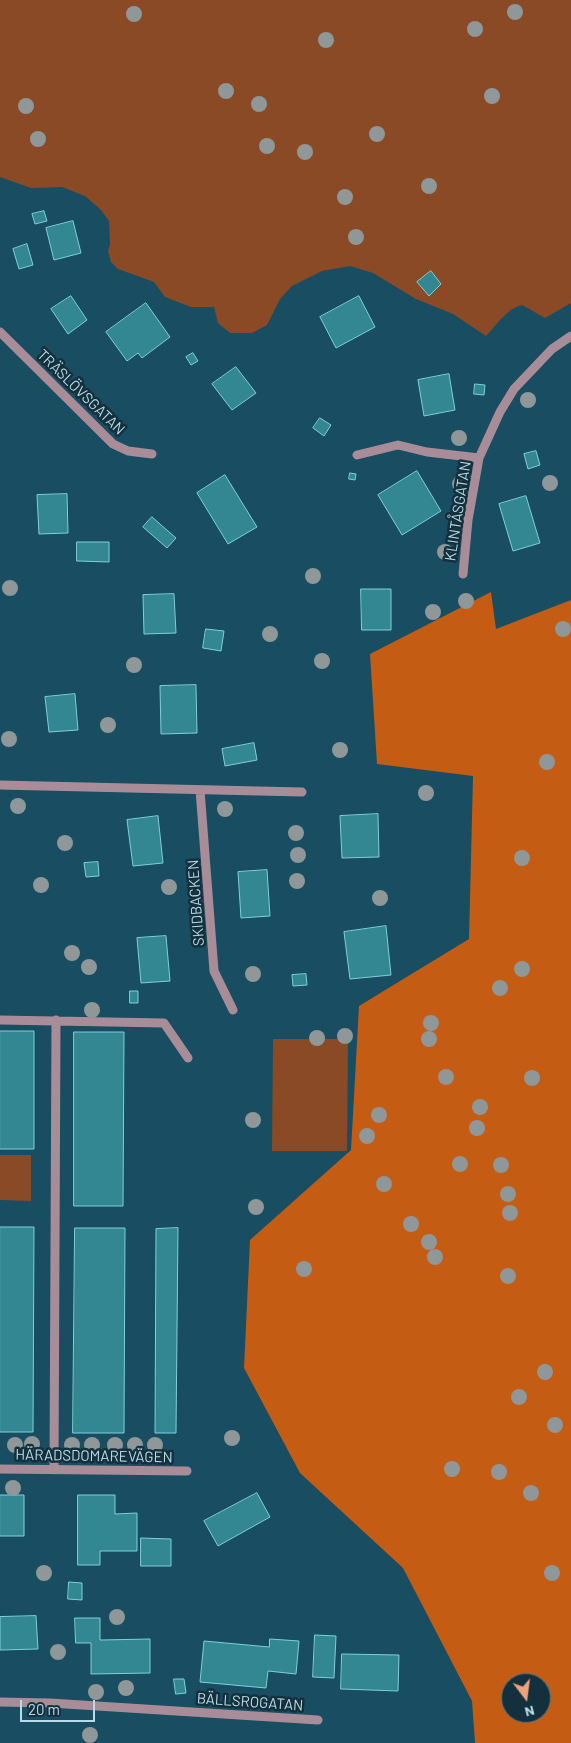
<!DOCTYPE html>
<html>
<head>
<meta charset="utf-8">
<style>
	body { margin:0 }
	#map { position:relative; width:571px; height:1743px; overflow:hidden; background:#184d62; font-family:Barlow,sans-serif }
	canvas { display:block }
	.north { position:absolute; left:501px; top:1673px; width:50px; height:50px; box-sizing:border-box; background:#14303c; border:1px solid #567482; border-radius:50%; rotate:165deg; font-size:14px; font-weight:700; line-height:20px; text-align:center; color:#badaea }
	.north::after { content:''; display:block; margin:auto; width:18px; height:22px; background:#f0a279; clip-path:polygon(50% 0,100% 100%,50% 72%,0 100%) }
	.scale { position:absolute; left:20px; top:1700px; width:75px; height:22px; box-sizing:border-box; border:2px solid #badaea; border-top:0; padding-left:6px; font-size:15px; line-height:18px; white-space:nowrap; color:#badaea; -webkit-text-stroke:4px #14303c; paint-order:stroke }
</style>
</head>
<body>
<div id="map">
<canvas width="571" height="1743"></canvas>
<div class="north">N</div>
<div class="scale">20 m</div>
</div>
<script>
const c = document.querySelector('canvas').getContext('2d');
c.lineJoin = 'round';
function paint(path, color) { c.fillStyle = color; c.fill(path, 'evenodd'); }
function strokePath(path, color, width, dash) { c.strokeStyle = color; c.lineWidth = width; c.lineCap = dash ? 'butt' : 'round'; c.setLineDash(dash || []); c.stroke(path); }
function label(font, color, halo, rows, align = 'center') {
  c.font = font + ' Barlow,sans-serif'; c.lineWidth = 5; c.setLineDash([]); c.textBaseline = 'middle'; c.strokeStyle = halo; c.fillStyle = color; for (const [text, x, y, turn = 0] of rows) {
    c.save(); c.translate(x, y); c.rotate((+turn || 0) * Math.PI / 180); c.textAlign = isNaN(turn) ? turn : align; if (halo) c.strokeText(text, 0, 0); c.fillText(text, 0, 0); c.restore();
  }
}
const green = new Path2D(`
	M0,0H571V303L545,318L522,305C506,309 497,325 486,336L453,314L416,299L373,273L350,266L322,271L292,286L280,299L267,325L252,333H230L218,323L214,307H191L165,297L154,282L118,269L111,262L108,251L110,244L109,221L101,210L85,196L62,187L31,188L0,177Z
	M273,1039H348L347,1151H272Z
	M0,1155H31V1201L0,1200Z`);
const forest = new Path2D(`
	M491,592L496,629L571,600V1743H475L472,1701L403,1568L300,1473L244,1368L250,1240L351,1150L359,1006L469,939L473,776L377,764L370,654ZM511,1683H541V1713H511Z`);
const building = new Path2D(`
	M44,211L47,221L35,224L32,214Z
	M73,221L81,253L54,260L46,228Z
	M27,244L33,265L19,269L13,249Z
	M431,271L441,284L429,296L417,282Z
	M71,296L87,320L68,334L51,309Z
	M359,296L375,327L336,348L320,317Z
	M146,303L170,337L142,358L138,353L127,361L106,332Z
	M193,353L198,361L191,365L186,357Z
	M236,367L256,393L232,410L212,384Z
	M449,374L455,410L424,416L418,380Z
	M475,384L485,385L484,395L474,394Z
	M320,418L331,425L324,436L313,428Z
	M536,451L540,465L528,469L524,454Z
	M417,471L441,511L402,535L378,495Z
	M350,473L356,474L355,480L349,479Z
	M225,475L257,527L228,544L197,493Z
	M67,494L68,533L39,534L37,495Z
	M526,496L540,543L513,551L499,504Z
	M152,517L176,538L167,548L143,527Z
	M77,542H109V562L77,561Z
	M361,589H391V630H362Z
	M174,594L176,633L144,634L143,595Z
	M206,629L224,631L221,651L203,648Z
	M196,685L197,733L161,734L160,686Z
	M75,694L78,730L49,732L45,697Z
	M254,743L257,760L225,766L222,749Z
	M378,814L379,857L342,858L340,816Z
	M158,816L163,863L133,866L127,820Z
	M98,862L99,876L86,877L84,863Z
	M267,870L270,916L241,918L238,872Z
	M386,926L391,975L350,979L344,932Z
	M166,936L170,981L141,983L137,938Z
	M306,974L307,985L293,986L292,975Z
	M130,991H138V1003H130Z
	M0,1031H34V1149H0Z
	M74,1032H124L123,1206H74Z
	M0,1227H34L33,1432H0Z
	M75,1228H125L124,1433H73Z
	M178,1228L176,1433H155L156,1229Z
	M257,1493L270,1517L218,1546L204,1521Z
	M0,1495H24V1536H0Z
	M78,1495H115V1514L137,1513V1551H100V1565H78Z
	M141,1538L171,1539V1566H141Z
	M69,1582L82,1583V1600L68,1599Z
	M36,1616L38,1649L0,1650V1617Z
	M75,1618H100V1640L150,1639V1673L91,1674V1643H76Z
	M315,1635L336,1636L334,1678L313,1677Z
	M270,1639L299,1641L296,1674L268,1671L266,1688L200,1682L204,1641L269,1647Z
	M342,1654L399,1655L398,1691L341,1689Z
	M174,1679H184L186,1693L176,1694Z`);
const minor = new Path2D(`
	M0,332L113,444L128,451L152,454
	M357,455L398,445L427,452L479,458
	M463,574L468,520L479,458L500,412L514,389L552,349L571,336
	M0,785L302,792
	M200,790L214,971L233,1010
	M0,1020L164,1023L188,1058
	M0,1469L187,1471
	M54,1470L56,1020
	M0,1702L50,1703L318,1720`);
const trees = [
	[515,12],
	[134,14],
	[475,29],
	[326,40],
	[226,91],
	[492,96],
	[259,104],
	[26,106],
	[377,134],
	[38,139],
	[267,146],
	[305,152],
	[429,186],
	[345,197],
	[356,237],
	[528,400],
	[459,438],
	[550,483],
	[460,484],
	[445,552],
	[313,576],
	[10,588],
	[466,601],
	[433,612],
	[563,629],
	[270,634],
	[322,661],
	[134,665],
	[108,725],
	[9,739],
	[340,750],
	[547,762],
	[426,793],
	[18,806],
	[225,809],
	[296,833],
	[65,843],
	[298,855],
	[522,858],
	[297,881],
	[41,885],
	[169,887],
	[380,898],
	[72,953],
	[89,967],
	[522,969],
	[253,974],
	[500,988],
	[92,1010],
	[431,1023],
	[345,1036],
	[317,1038],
	[429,1039],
	[446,1077],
	[532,1078],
	[480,1107],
	[379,1115],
	[253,1120],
	[477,1128],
	[367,1136],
	[460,1164],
	[501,1165],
	[384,1184],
	[508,1194],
	[256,1207],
	[510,1213],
	[411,1224],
	[429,1242],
	[435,1257],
	[304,1269],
	[508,1276],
	[545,1372],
	[519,1397],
	[555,1425],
	[232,1438],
	[32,1444],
	[15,1445],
	[72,1445],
	[92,1445],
	[115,1445],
	[135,1445],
	[155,1445],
	[452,1469],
	[499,1472],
	[13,1488],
	[531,1493],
	[44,1573],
	[552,1573],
	[117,1617],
	[58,1652],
	[126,1688],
	[96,1692],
	[90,1735]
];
const streetNames = [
	["TRÄSLÖVSGATAN",81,392,44],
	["KLINTÅSGATAN",458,511,-81],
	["SKIDBACKEN",196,903,-94],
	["HÄRADSDOMAREVÄGEN",94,1456,1],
	["BÄLLSROGATAN",250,1702,4]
];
paint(green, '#8a4a26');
paint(forest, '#c45c14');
paint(building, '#338793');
strokePath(building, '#7ecfdc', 1);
strokePath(minor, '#a88d99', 9);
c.fillStyle = '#8f9799';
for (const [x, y] of trees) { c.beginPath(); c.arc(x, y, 8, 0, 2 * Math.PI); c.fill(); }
label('15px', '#badaea', '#14303c', streetNames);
</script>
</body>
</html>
